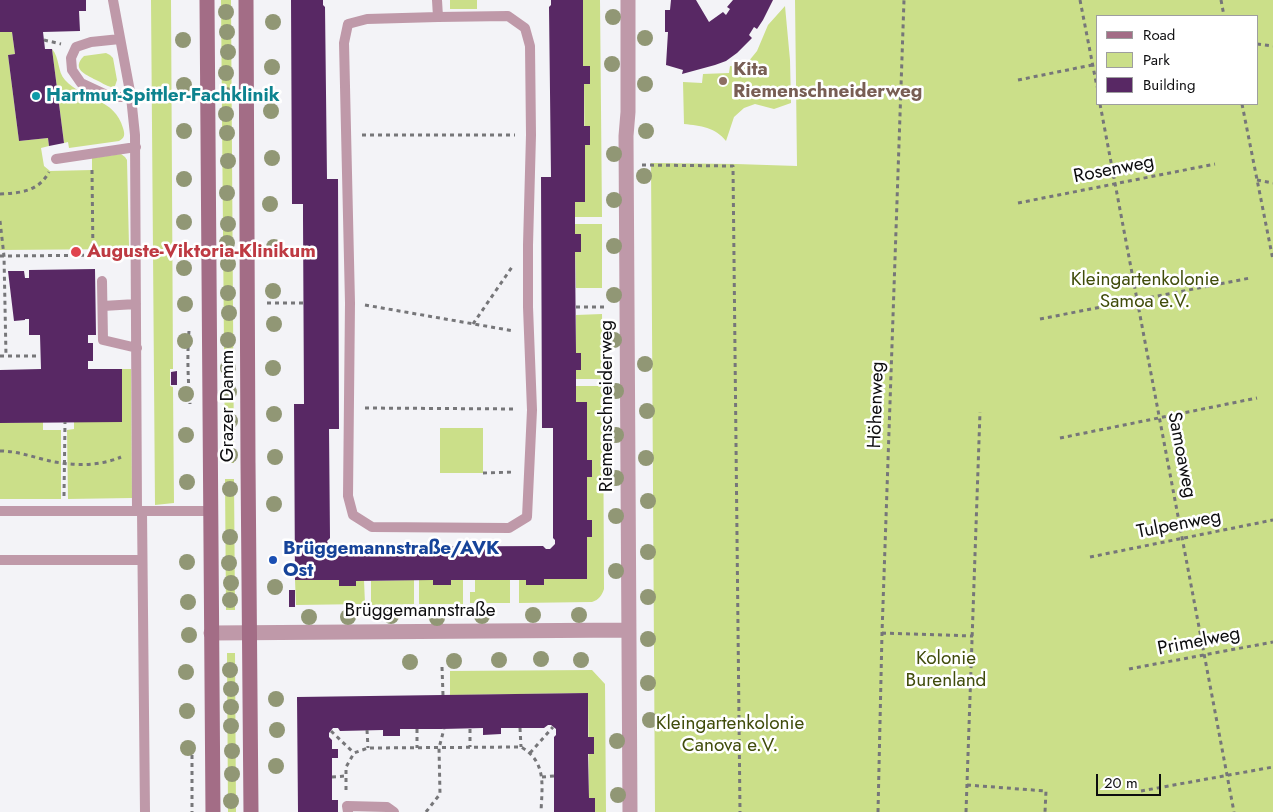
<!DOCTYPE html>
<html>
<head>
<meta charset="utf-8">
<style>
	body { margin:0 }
	#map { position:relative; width:1273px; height:812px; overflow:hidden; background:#f3f3f7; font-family:Jost,sans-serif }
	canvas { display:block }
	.legend { position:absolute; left:1096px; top:15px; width:162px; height:90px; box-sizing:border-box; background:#fff; border:1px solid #9e9e9f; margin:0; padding:6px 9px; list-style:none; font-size:15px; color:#0d0d0f }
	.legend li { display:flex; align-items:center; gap:10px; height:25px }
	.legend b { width:25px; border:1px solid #9e9e9f }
	.scale { position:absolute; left:1096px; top:774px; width:65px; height:22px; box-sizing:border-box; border:2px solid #0d0d0f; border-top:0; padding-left:6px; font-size:15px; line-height:18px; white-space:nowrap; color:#0d0d0f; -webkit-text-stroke:4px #fff; paint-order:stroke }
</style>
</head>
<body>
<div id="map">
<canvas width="1273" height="812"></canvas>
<ul class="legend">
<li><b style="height:6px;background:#a36d86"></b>Road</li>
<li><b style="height:14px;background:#cbdf89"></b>Park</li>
<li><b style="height:14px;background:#582864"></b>Building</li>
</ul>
<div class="scale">20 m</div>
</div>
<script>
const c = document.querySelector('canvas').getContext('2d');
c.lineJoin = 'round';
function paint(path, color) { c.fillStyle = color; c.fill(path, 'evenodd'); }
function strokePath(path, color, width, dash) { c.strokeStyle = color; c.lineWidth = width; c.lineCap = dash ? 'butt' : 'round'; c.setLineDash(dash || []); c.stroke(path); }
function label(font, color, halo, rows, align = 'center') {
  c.font = font + ' Jost,sans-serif'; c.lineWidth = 5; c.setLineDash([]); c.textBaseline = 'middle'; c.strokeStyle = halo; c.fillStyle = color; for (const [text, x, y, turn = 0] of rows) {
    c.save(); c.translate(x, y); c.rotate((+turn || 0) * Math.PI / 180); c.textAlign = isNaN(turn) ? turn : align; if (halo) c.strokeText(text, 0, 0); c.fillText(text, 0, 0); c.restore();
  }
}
const green = new Path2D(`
	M151,0H171L173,369H170V386L173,387L174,503L155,505Z
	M221,0H231L234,463H225Z
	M450,0H477V9H450Z
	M583,0H600L602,217H575V202H585L584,84L590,66H583Z
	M795,0H1273V812H655L651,163L736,164L797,166ZM1097,16H1257V104H1097Z
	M785,6L790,60L791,103L774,109L755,104L744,108L734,117L726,141C715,127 701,126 684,124L683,82L702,83L703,74L729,73L730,66L744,67L757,51L768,25Z
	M0,32H12L15,54L8,55L19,141L48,138L49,146L41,148L44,166L50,171L92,170V158L121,154L125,157L127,160L129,246L127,249L0,250Z
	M52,49C60,58 57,71 65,80C83,100 115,98 123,128C125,134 125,138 119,141L69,148L68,142L64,143Z
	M106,53L110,55L113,58L117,80L115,86L111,87C106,86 101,82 96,80C85,74 71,69 84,56Z
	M575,224H602V288H576L575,252H581V234H575Z
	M602,314L603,379H576V370H581V353H576V315Z
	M122,369H131L132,498L68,499L67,430L74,429V422H122Z
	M576,386H603L604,589C602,595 599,600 592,602L519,603V579L526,580L527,585H544V579H587V537H592V520H587V477H592V460H587V402H576Z
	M43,422V430H61V499H0V423Z
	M440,428H483V473H440Z
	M225,479H234L235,610H226Z
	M510,579V603H470V592H475V580Z
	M295,580H339V586L356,581L364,580L365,604L296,605Z
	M414,580V604L371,605V581Z
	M419,580H433V585H450L451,580H463V604H419Z
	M227,653H235L236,812H228Z
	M592,670L605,684L606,812H595V798H589L588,693L450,695V671Z`);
const building = new Path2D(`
	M0,0H86V11H79L80,31L43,32L45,49H52L64,143L49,146L48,138L19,141L8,55L15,54L12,32H0Z
	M291,0H323V5L325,7L327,179H338L339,429H329L330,538L327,541L329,546L332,550H336L340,547L543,546L546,549H550L555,544V540L553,538V428H542L541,177H551L549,7L551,5V0H583V66H590V84H584V126H590V145H585V202H575V234H581V252H575L576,353H581V370H576V402H587V460H592V477H587V520H592V537H587V579H544V585H526V580H451V585H433V580L356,581V586H339V580H295L294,404H304L303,218V204H292Z
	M671,0H696L709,22L723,12L726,15L730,9L727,7L733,0H773L763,20L757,29L754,27L749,35L752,38L737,53L726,61L715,65L682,74L683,70L666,65L668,32H665V10H670Z
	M95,269L96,335H88V343H93V361H88V369H122V422L0,423V370L41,369L40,335H29V319H25V320L14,321L8,271H24L25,278H29V270Z
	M177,371V385H171V372Z
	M289,590H295V607H289Z
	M588,693V737H594V754H588L589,798H595V812H554V737L556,735V729L551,725H548L544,728H501V734L483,735V728L442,729H400V736H383V730L340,731L338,728H333L329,733V737L332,740V749H338V758H332V800H338V812H298L297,697Z`);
const path = new Path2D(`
	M1080,0L1097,87
	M1221,0L1224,16
	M44,40L61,44
	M1257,44L1273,46
	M1018,80L1097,64
	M1100,104L1234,812
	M1242,104L1273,260
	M362,135H515
	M642,165L733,166L740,812
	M92,170L93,256
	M1257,180L1273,183
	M0,194C20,193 38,192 49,172
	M1018,203L1215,164
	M0,221L4,256L6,356
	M0,256L122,255
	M267,303H304
	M365,305L514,331
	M576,307H604
	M1040,319L1250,278
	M473,324L512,267
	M189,331C187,355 188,380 190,404
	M0,356H40
	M365,408L516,409
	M1060,438L1257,398
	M0,451C16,451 30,456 46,460C70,466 98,467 121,457
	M483,473L515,472
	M64,496L65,422
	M1090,557L1273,520
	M882,633L973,636
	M442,667L443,695
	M1129,669L1273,642
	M520,728L521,747
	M417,729V748
	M470,729V747
	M367,730L368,748
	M331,731L354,753
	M530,753L553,727
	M192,755V812
	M332,777L345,776
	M542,777L554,776
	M967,785L1046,791L1045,812
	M346,790V767L354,753L368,748L521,747C547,762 542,786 541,812
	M1141,791L1273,767
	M426,812L440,794L439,748L444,729
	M878,812L882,633L904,0
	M966,812L980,412`);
const service = new Path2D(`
	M113,0L131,97L135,135L137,511
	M437,0L438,17L508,16L525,28L530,46L531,135L528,245V307L532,410L527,517L509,528L372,527L353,515L348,496L350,303L344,43L348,24L367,19L438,17
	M120,39L91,42L76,47L71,58L72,70L81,83L111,97H131
	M56,159L136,147
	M102,281L103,340L137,348
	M103,306L136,304
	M0,511H211
	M142,511L145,812
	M0,560H142
	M348,812L347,806L387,807L394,812`);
const minor = new Path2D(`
	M628,0V112L626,136L630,812
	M211,633L628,630`);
const secondary = new Path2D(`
	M207,0L213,812
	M246,0L248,463L251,812`);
const trees = [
	[226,12],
	[613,17],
	[273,22],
	[227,32],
	[645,38],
	[183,40],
	[228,52],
	[612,64],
	[272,67],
	[226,73],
	[645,84],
	[184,85],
	[226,95],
	[271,111],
	[226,114],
	[184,131],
	[646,131],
	[227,133],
	[614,154],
	[272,158],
	[228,161],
	[644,176],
	[184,179],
	[227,193],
	[614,200],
	[270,204],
	[184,222],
	[228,224],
	[227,243],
	[614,246],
	[274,247],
	[228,264],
	[184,268],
	[273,291],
	[228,293],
	[614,295],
	[185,304],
	[229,313],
	[274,324],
	[228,340],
	[614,340],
	[185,341],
	[645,364],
	[228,368],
	[273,368],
	[616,391],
	[229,392],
	[186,394],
	[647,411],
	[274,414],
	[230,421],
	[186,435],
	[616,435],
	[230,455],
	[275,457],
	[646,458],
	[616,478],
	[187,482],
	[230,489],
	[648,501],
	[274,504],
	[616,516],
	[230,537],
	[648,552],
	[187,562],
	[229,563],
	[616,571],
	[231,583],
	[275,587],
	[648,597],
	[230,600],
	[188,602],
	[533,615],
	[579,615],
	[391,616],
	[482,616],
	[309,617],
	[348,617],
	[437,618],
	[189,635],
	[648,639],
	[541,659],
	[499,660],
	[581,660],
	[454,661],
	[410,662],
	[230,670],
	[186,672],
	[648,683],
	[231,689],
	[276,699],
	[231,707],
	[187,711],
	[650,720],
	[231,726],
	[277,730],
	[617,741],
	[188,748],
	[232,751],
	[276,766],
	[232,774],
	[618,795],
	[231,801]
];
const markers = [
	[723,81,5,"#8d6e63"],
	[36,96,5,"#0f9aa8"],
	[76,252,6,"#e0444e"],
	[273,560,5,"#1a4fb4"]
];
const educationNames = [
	["Kita",733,70],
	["Riemenschneiderweg",733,92]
];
const cultureNames = [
	["Hartmut-Spittler-Fachklinik",46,96]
];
const streetNames = [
	["Rosenweg",1114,170,-11],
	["Höhenweg",877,405,-88],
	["Grazer Damm",228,406,-90],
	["Riemenschneiderweg",607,406,-90],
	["Samoaweg",1181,455,79],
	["Tulpenweg",1179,525,-11],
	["Brüggemannstraße",420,611],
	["Primelweg",1199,642,-11]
];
const healthNames = [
	["Auguste-Viktoria-Klinikum",87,252]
];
const parkNames = [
	["Kleingartenkolonie",1145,280],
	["Samoa e.V.",1145,302],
	["Kolonie",946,659],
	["Burenland",946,681],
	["Kleingartenkolonie",730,724],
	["Canova e.V.",730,746]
];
const transitNames = [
	["Brüggemannstraße/AVK",283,549],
	["Ost",283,571]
];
paint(green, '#cbdf89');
paint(building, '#582864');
strokePath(path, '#767679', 3, [4, 4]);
strokePath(service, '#bf99a9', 10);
strokePath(minor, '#bf99a9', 15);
strokePath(secondary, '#a36d86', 15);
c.fillStyle = '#919775';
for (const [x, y] of trees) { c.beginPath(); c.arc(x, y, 8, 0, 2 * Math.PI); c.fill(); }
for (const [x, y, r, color] of markers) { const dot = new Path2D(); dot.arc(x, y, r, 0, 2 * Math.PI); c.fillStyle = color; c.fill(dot); strokePath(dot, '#fff', 2); }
label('bold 19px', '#785e54', '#fff', educationNames, 'left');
label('bold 19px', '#0d838f', '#fff', cultureNames, 'left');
label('19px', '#0d0d0f', '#fff', streetNames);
label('bold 19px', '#be3a42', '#fff', healthNames, 'left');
label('19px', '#404c0b', '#fff', parkNames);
label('bold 19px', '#164399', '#fff', transitNames, 'left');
</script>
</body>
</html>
